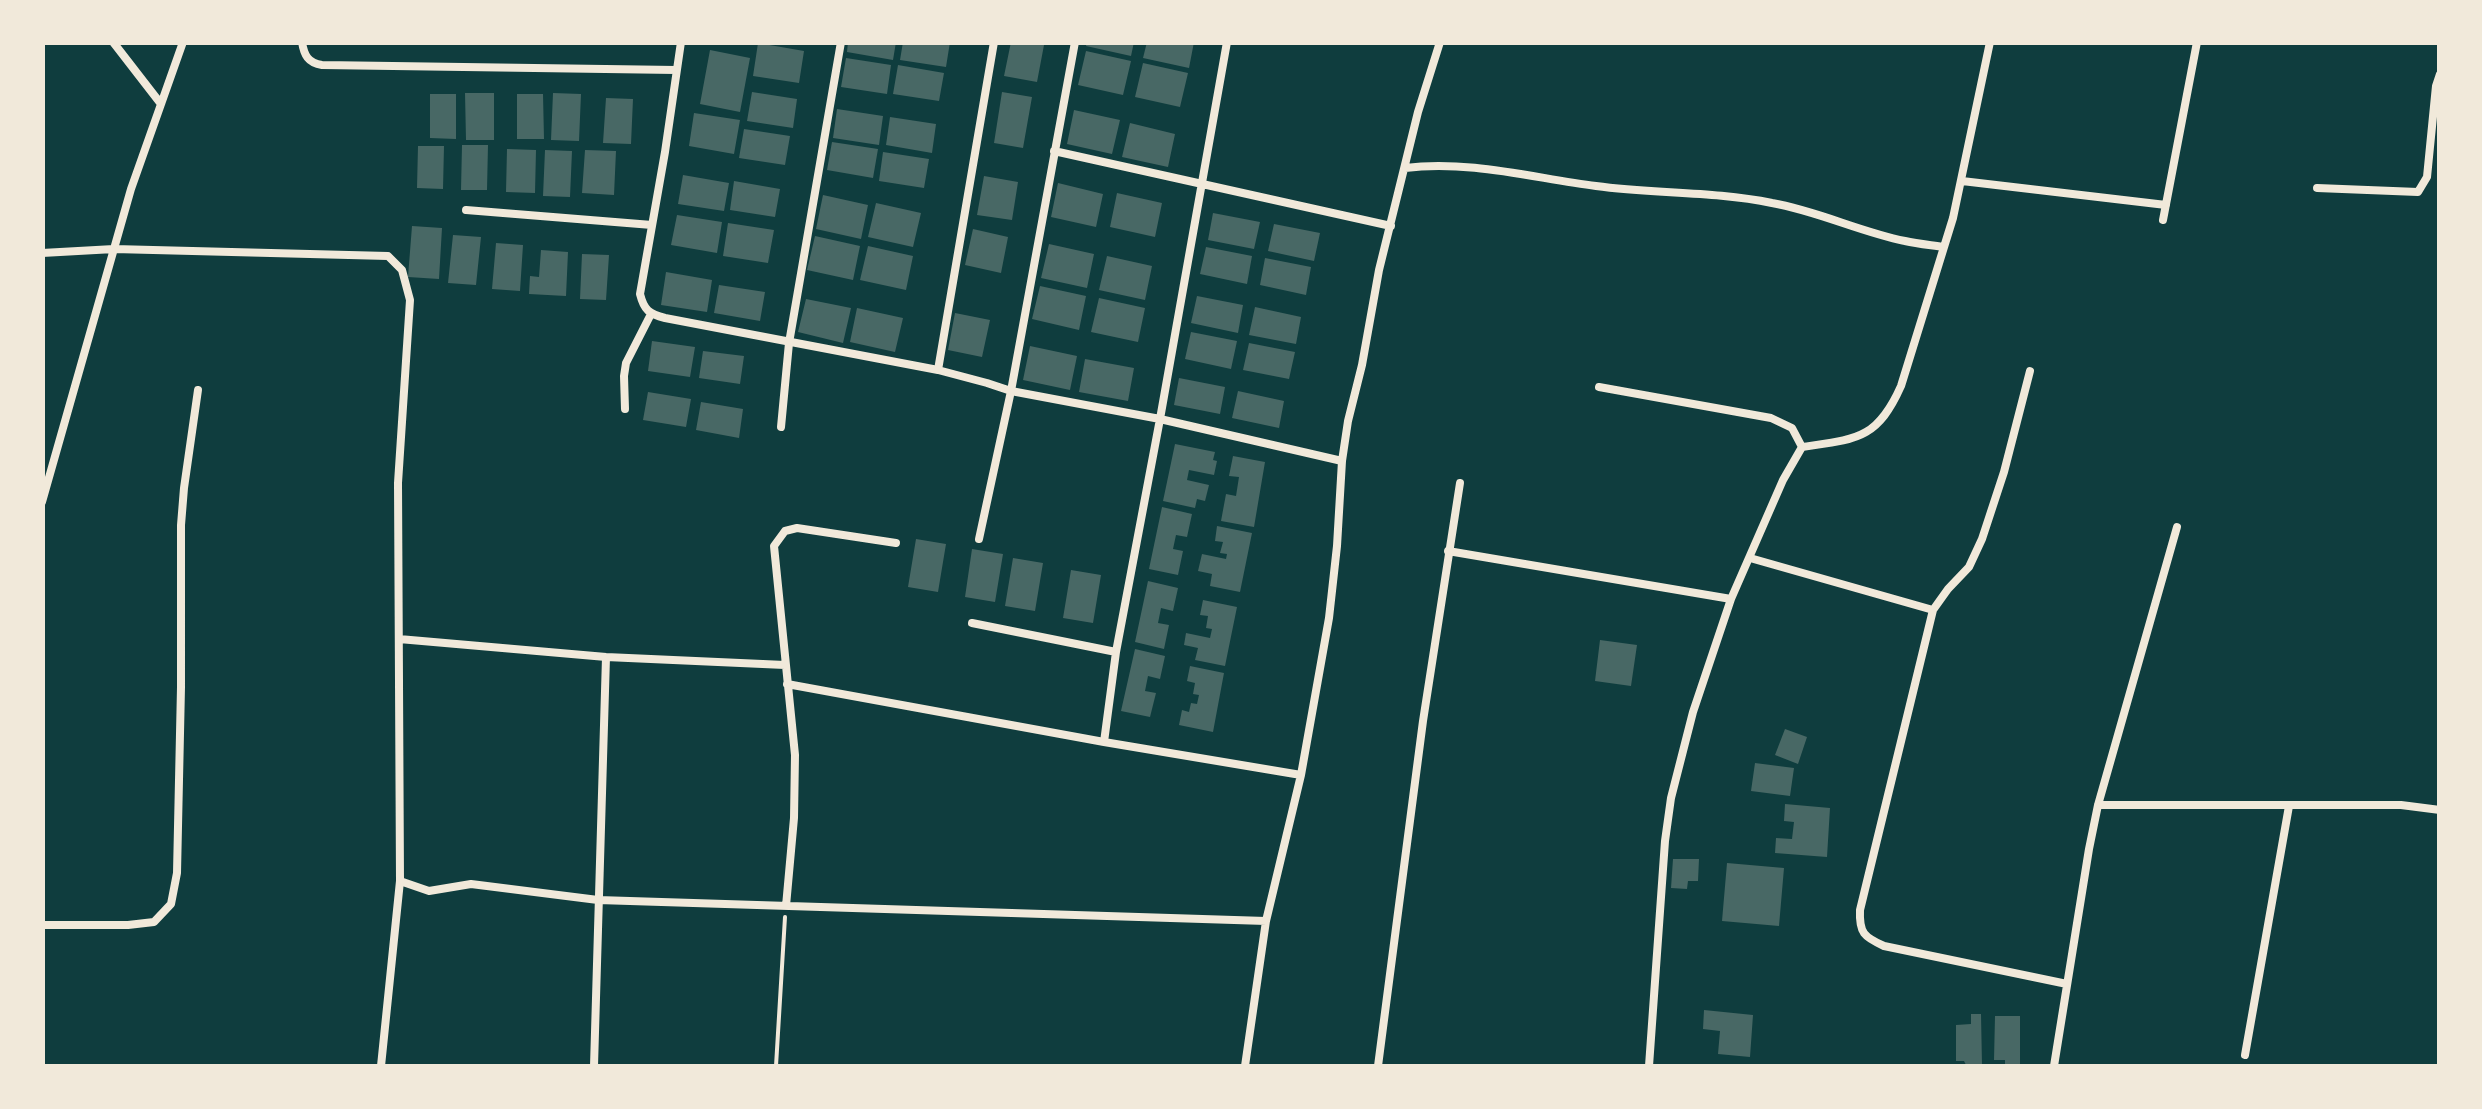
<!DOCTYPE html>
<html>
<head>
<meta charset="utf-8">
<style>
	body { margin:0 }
	#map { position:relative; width:2482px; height:1109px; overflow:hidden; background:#0f3d3e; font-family:"Times New Roman",serif }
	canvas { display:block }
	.frame { position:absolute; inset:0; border:45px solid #f1e9da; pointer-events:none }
</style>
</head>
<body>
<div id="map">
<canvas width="2482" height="1109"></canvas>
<div class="frame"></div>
</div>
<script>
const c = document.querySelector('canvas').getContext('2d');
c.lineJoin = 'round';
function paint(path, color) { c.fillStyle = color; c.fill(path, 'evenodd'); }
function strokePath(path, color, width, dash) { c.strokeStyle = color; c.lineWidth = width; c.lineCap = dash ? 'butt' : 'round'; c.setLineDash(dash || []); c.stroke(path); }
const building = new Path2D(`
	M848,42H896L893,60L847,52Z
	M903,42H950L946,67L900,60Z
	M1011,42L1044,45L1037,82L1004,76Z
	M1087,42H1134L1131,56L1086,46Z
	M1147,42H1194L1189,68L1143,58Z
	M758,43L804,51L799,83L753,76Z
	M710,50L750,58L740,112L700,104Z
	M1086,51L1131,61L1123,95L1078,85Z
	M846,58L891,65L887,94L841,87Z
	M1143,63L1188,73L1180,107L1135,97Z
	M898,65L944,73L939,101L893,94Z
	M752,92L797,99L793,128L747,121Z
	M1002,92L1032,97L1023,148L994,143Z
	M465,93H494V140H466Z
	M553,93L581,94L579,141L551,140Z
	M430,94H456V139L430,138Z
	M517,94H543L544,139H517Z
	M606,98L633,99L631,144L603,143Z
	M837,109L883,116L879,145L833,138Z
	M1074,110L1120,120L1112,154L1067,144Z
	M694,113L740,120L734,154L689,146Z
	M890,117L936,124L932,153L886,145Z
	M1130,123L1175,134L1168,167L1122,157Z
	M744,129L790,136L785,165L739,158Z
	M832,142L878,149L873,178L827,170Z
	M462,145H488L487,190H461Z
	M418,146H444L443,189L417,188Z
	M507,149L536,150L535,193L506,192Z
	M545,150L572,151L570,197L543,196Z
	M585,150L616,151L614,195L582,193Z
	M883,152L929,159L924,188L879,181Z
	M683,175L729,183L724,211L678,204Z
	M984,176L1018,182L1012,220L977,215Z
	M734,181L780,189L775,217L730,210Z
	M1058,183L1103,194L1096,227L1051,217Z
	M1117,193L1162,203L1155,237L1110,227Z
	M823,195L868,205L861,239L816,229Z
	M876,203L921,213L913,247L868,237Z
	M1213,213L1260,222L1254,249L1208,240Z
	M677,215L722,222L717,253L671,245Z
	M728,223L774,230L768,263L723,256Z
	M1274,224L1320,233L1314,261L1268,251Z
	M412,226L442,228L439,279L408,277Z
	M973,229L1008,237L1001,273L965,265Z
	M453,235L481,237L476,285L448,283Z
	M815,236L860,246L853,280L807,270Z
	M496,243L523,245L520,291L492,289Z
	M1049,244L1094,254L1087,288L1041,278Z
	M868,246L913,256L906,290L860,280Z
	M1206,247L1252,256L1247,284L1200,274Z
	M541,250L568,252L566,296L529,294L530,276L539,277Z
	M582,254L609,255L606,300L580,299Z
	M1107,256L1152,266L1145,300L1099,290Z
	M1265,258L1311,267L1306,295L1260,285Z
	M666,272L712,280L707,312L661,305Z
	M719,285L765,292L760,321L714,313Z
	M1040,286L1086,296L1079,330L1032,319Z
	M1197,296L1243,305L1238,333L1191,323Z
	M1099,298L1145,308L1138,342L1091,332Z
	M806,299L851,308L843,343L798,332Z
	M1255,307L1301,317L1296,344L1249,335Z
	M857,308L903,318L895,352L850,342Z
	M955,313L990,320L982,357L948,350Z
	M1191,332L1237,341L1231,369L1185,359Z
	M652,341L695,347L690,377L648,371Z
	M1249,343L1295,352L1289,379L1243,370Z
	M1030,346L1077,356L1070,390L1023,380Z
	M703,351L744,356L740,384L699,378Z
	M1085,359L1134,368L1128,401L1079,392Z
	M1179,378L1225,387L1220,414L1174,405Z
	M1238,391L1284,401L1279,428L1232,418Z
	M648,392L691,399L686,427L643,420Z
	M701,402L743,409L739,438L696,430Z
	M1175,444L1215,452L1213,460L1217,461L1214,475L1189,470L1187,480L1209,485L1205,501L1197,499L1195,508L1163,501Z
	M1233,456L1265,462L1254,527L1221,521L1226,494L1236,496L1239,477L1229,476Z
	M1162,507L1192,514L1187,537L1176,535L1173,549L1183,551L1178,575L1149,569Z
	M1217,526L1252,533L1240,592L1210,586L1212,574L1198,571L1202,554L1226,559L1227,554L1220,553L1223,542L1215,541Z
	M916,539L946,544L938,592L908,587Z
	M972,549L1003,554L995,602L965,597Z
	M1013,558L1043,563L1035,611L1005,606Z
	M1071,570L1101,575L1093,623L1063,618Z
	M1148,581L1178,588L1173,611L1161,608L1158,623L1169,625L1164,649L1135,642Z
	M1203,600L1237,607L1225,666L1195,660L1198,648L1184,645L1186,633L1210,638L1212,629L1206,628L1208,616L1200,615Z
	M1600,640L1637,645L1631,686L1595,681Z
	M1135,649L1165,656L1160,679L1148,676L1145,691L1156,693L1150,717L1121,711Z
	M1190,666L1224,673L1213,732L1179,725L1182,710L1189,712L1191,703L1197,704L1199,695L1193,694L1195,683L1187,681Z
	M1785,729L1807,737L1798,764L1775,755Z
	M1755,763L1794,768L1790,796L1751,791Z
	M1785,804L1830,808L1827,857L1775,853L1776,838L1792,839L1794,822L1784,821Z
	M1673,859H1699L1698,881H1688L1687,889L1671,888Z
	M1727,863L1784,868L1779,926L1722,921Z
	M1704,1010L1753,1015L1750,1057L1718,1054L1720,1031L1703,1029Z
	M1971,1014H1981L1982,1065H1966L1964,1061H1956V1025L1971,1024Z
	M1995,1016H2020V1064H2005V1060H1994Z`);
const path = new Path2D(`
	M776,1066L785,917`);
const minor = new Path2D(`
	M113,42L161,104
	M302,42C304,55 308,63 322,65L676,70
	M681,42L665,152L640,294C644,310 649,314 665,318L938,370L987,383L1011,391L979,539
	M1075,42L1011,391L1160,419L1342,461
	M1054,151L1391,226
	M1405,168C1469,160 1533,178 1596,186C1654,194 1714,191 1772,203C1818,211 1860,232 1905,241C1918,244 1931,245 1944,247
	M1962,181L2166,205
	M2317,188L2418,192L2427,177L2436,86L2440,74
	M466,210L652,225
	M2163,220L2197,42
	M42,253L114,249L388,256L402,270L410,300L398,483L400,881L429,891L471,884L598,900L1266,921
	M938,370L994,42
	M2030,371L2004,472L1982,539L1969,567L1948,589L1933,610L1860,910C1859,933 1864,937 1884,946L2067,984
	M1599,387L1771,418L1792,428L1802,447
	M625,409L624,376L626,363L651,314
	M781,427L789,343L841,42
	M42,502L131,189L183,42
	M1448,551L1731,599
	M1750,558L1933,610
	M972,623L1116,652
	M399,639L606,657L785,665
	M787,684L1104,742L1301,775
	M1104,742L1116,652L1160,419L1227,42
	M2098,805H2401L2440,810
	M786,906L794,818L795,755L774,546L785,531L797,528L896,543
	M42,925H128L154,922L171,904L177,873L181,687V525L184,488L198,390
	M2245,1055L2289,806
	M381,1066L400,881
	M594,1066L606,657
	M1245,1066L1266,921L1301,775L1329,618L1337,546L1342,461L1348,421L1362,365L1379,270L1418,112L1440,42
	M1378,1066L1423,721L1460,483
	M1649,1066L1665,841L1671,798L1693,712L1731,599L1783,480L1802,447C1856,439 1877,440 1901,386L1953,218L1990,42
	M2054,1066L2089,849L2098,805L2177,527`);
paint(building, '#486865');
strokePath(path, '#f1e9da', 4);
strokePath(minor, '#f1e9da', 8);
</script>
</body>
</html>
